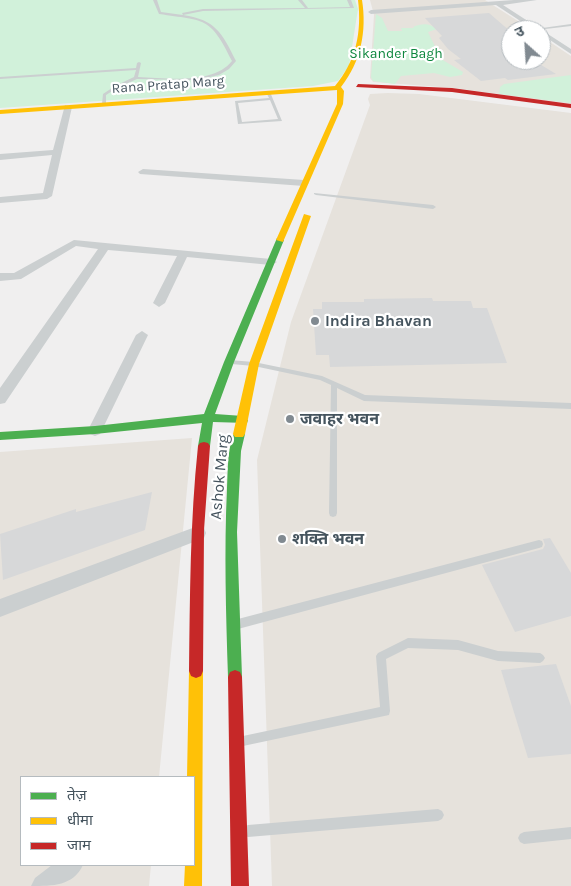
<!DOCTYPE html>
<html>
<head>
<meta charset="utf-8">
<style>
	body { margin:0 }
	#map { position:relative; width:571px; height:886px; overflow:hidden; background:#f0efef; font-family:Karla,"Noto Sans Devanagari",sans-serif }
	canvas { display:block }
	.legend { position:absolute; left:20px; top:776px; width:175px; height:90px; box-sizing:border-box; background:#fff; border:1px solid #b5bbbf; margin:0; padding:6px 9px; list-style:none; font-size:15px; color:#45545e }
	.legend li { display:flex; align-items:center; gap:10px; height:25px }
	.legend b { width:25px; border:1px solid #b5bbbf }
	.north { position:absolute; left:501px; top:20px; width:50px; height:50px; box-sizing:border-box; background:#fff; border:1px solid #b5bbbf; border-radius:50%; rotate:334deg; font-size:14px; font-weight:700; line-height:20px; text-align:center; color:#45545e }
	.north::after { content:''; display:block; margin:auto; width:18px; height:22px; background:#818a91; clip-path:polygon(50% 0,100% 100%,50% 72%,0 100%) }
</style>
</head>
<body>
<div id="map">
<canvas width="571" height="886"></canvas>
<ul class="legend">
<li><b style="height:6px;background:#4caf50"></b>तेज़</li>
<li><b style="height:6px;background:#ffc107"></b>धीमा</li>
<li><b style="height:6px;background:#c62828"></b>जाम</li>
</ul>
<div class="north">उ</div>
</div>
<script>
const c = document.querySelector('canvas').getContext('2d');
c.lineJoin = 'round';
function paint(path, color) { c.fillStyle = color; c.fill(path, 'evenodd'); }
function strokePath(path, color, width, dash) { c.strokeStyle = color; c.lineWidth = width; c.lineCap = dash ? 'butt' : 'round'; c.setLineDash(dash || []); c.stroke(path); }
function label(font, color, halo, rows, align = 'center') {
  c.font = font + ' Karla,"Noto Sans Devanagari",sans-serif'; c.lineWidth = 4.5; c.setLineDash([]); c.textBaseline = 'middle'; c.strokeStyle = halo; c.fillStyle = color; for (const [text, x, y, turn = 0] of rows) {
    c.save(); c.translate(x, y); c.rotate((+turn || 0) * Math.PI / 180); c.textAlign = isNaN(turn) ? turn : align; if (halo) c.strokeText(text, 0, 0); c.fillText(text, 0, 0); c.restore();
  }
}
const commercial = new Path2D(`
	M370,0H485L532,30H511V60H541V36L571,56V104L454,88L373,82L370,78L374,15Z
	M388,93L419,94L571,113V886H272L257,460L291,322L370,105L368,99L370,94Z
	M192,438L159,777H21V865H151L149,886H0V452Z`);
const green = new Path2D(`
	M0,0H355L358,9L349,66L338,81L313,86L0,108Z
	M376,14L382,18L388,31H402L401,28H414L413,27C422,23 430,23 437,29L428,32L441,59L463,72L462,75L450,77L434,73L401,76L395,84L373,81L371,77Z
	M571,75V103L499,94L500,87L504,84Z`);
const building = new Path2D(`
	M489,13L511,32V62L533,60L556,74L508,80L505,78L481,81L454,60L461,59L448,49L439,38L442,36L425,18Z
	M432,298L433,301H471L473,308H487L507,363L330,367L329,355H316L313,309H322V302H364V299Z
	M152,492L145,530L3,580L0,534L76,509V512Z
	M550,538L571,573V616L515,632L482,565L543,549L545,545L543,539Z
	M556,664L571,706V754L528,758L501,670Z`);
const lane = new Path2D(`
	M153,0H157L161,12L183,15L182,13L203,9L305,8L298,0H302L308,8L350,7L347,0H351L354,8L203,11L183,15C216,20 222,33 236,61L229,69L219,75L205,78L190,80L137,79L117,88L106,95V104L104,105L102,104L103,94L115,86L134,77L136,70L0,79V77L136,68L137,63L139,62L141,63L138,77C166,78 213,85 232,61C210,16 205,21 159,14Z
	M571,24V26L537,30L535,29Z
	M268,91L270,92L282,121L238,124L235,101L269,98L266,92ZM270,100L278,119L242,122L238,103Z
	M314,193L433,205L436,207L433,209L316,195L314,194Z
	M229,360L254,362L322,376L365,395L571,403V409L364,401L337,388V513L336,516L333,517L330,516L329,513L331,385L320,380L254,366L231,364H229L228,362Z
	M539,540L542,541L543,544L542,547L539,548L238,629L235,627L233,624L235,621L238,619Z
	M408,638L458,640L498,651L540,653L543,655L545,658L543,661L540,663L498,661L458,650L408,648L386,659L390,711L389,715L243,746L239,745L238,741L239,737L243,736L380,707L376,656L378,653Z
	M438,809L442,811L444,815L442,819L438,821L248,837L244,835L242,831L244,827L248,825Z
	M571,827V839L524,844L520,842L518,838L520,834L524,832Z`);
const street = new Path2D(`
	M514,0H537L503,5L571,49V54L541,34V30H534L496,5L371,14L368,12L371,10Z
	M65,105L72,107L52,196L47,199L0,203V197L43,193L52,155L0,160V154L53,150Z
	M143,169L304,180L309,183L304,186L140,174L138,172Z
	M74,240L271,259L277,262L271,265L187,257L165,303L159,307L153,303L177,256L108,250L5,403L0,404V388L98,249L76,246L21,279L0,281V273H14Z
	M142,331L148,335L102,430L100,434L95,436L90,434L88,430L136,335Z
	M198,526L204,528L206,533L204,538L0,617V599Z
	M52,865H83C73,886 53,886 31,886L35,878Z`);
const fast = new Path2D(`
	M277,238L284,240L234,362L215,414L243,416L248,420L247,423L213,422L210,446L208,449H200L198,446L202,423L95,434L0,440V432L95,426L204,414L224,362Z
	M239,430L243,431L245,434L241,451L237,532L242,677L240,682L235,684L230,682L228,677C226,614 224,551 227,488C228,470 227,448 235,431Z`);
const slow = new Path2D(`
	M358,0H362C367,31 361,62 341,87L344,91L343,104L283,242L276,240L337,104V90L0,114V110L335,86C356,61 362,32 358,0Z
	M304,214L311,216L259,364L245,434L243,437H235L233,434L249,364Z
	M196,664L201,666L203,671L202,886H184L185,865H194V777H187L189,671L191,666Z`);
const jam = new Path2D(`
	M358,84L452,88L571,104V108L452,92L356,87Z
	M204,442L208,443L210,446L204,530L203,671L201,676L196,678L191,676L189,671C190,596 190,521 198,446L200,443Z
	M235,670L240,672L242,677L249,886H231L228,677L230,672Z`);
const markers = [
	[315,321,5,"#818a91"],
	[290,419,5,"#818a91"],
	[282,539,5,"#818a91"]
];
const farParknames = [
	["Sikander Bagh",396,54]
];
const farStreetnames = [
	["Rana Pratap Marg",168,85,-4]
];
const poiNames = [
	["Indira Bhavan",325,321],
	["जवाहर भवन",300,419],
	["शक्ति भवन",292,539]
];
const streetNames = [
	["Ashok Marg",220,477,-85]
];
paint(commercial, '#e6e2dc');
paint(green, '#d1f1da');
paint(building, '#d7d8d9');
paint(lane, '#cbcfd0');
paint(street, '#cbcfd0');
paint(fast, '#4caf50');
paint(slow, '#ffc107');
paint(jam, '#c62828');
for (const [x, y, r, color] of markers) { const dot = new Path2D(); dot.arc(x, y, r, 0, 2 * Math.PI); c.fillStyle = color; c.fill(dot); strokePath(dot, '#fff', 2); }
label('14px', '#0e873e', '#fff', farParknames);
label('14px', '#45545e', '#fff', farStreetnames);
label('bold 16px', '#45545e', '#fff', poiNames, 'left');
label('16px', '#45545e', '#fff', streetNames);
</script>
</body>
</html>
